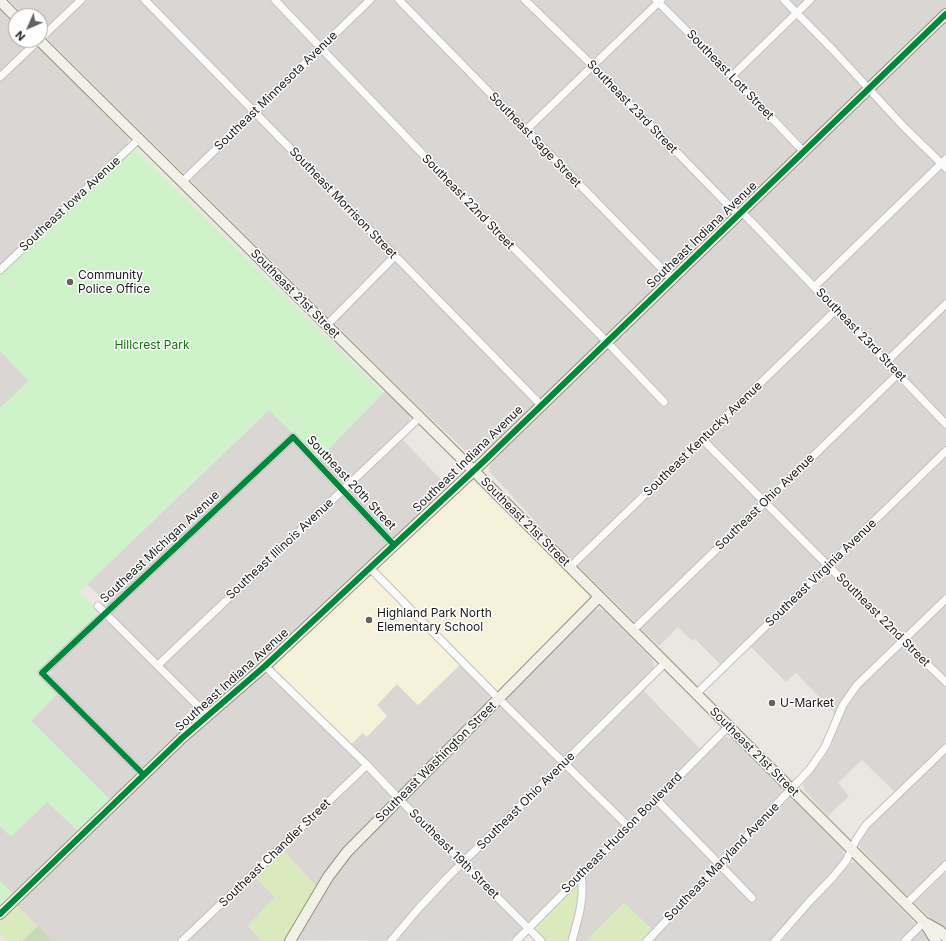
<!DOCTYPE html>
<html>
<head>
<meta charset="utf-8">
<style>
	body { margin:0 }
	#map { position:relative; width:946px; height:941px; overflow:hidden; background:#eae6e2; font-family:Inter,sans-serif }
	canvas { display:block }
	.north { position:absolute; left:8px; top:8px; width:40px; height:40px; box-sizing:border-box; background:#fff; border:1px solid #a4a4a4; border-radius:50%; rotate:225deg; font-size:11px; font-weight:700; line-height:16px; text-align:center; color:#1b1b1b }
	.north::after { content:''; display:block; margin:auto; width:14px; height:18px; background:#636261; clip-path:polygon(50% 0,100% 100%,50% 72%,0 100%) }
</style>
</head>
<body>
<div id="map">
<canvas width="946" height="941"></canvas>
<div class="north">N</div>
</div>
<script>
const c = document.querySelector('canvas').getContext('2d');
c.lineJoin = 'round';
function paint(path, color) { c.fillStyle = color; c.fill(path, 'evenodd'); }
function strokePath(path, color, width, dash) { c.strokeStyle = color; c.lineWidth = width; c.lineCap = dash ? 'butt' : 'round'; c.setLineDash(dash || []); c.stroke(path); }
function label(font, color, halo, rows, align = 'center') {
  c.font = font + ' Inter,sans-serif'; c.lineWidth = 3; c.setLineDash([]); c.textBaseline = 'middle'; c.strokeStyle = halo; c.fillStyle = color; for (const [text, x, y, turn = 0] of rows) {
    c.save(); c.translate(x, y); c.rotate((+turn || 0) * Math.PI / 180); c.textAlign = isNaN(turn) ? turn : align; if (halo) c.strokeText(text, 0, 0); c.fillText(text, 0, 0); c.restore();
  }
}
const residential = new Path2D(`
	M9,0H946V10L485,453L477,457L469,454L415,403L40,31V16H25Z
	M0,10L16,26V40H31L127,136L129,140L126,147L0,267Z
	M946,19V419L822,291L749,214L748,211Z
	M744,218L747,220L889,370L946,427V933L890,879L859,846L860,841L875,821L900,797L862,760L838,783L849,796L828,816L804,790L803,784L825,756L841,720L796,673L786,682L746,642L721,665L695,639L692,641L678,627L659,646L557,545L489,471L491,460L506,447L514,438L740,219Z
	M0,351L29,381L0,408Z
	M385,391L410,416L408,424L398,435L448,487L405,530L112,802L31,721L63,688L51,676V669L114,609L87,584L269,410L319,459Z
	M600,609L605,611L651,658L653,662L654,665L653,669L638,685L705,754L722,739L726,737L733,739L843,850L844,857L834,872L801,905L784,927L771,941H653L658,935L624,903L586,941H576L586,898L585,877L580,871L510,941L296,940L339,869L354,852L592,611Z
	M460,665L491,696L492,699L318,888L278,845L251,872L275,897L248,926L262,941H53L15,904L184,742L263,675H270L347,749L363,733L366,736L387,716L377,705L397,684L418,705Z
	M47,801L80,833L15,896L0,881V826L11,836Z
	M854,862L857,864L932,941H781L816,899L850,863Z`);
const education = new Path2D(`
	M472,482L476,484L528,533L587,594L589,599L588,603L499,693L492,689L378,569L382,563L467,484Z
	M372,575H375L377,578L460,665L418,705L397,684L377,705L387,716L367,737L362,733L351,744L277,673L275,669V665L277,662L368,576Z`);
const grass = new Path2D(`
	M283,850L318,888L285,941H262L248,926L275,897L255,877Z
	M578,885H580L579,900L569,941H545C540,936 535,932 538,925Z
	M624,903L652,930L642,941H586Z
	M15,904L38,926L23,941H7L0,934V919Z`);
const forest = new Path2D(`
	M38,926L53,941H23V940Z`);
const park = new Path2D(`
	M134,148L383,393L319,459L269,410L79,592L97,610L96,617L36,673L57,694L31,721L112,802L80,833L47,802L11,837L0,826V408L29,381L0,351V275Z
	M0,881L15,896L0,910Z`);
const street = new Path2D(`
	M145,0L541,405
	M275,0L482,216L607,342L664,402
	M399,0L672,279
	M525,0L592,65L738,215
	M656,0L732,76L804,152
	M784,0L834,51L904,127L946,168
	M40,39L81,0
	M732,76L810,0
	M0,77L39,40
	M526,130L661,0
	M182,182L370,0
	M742,212L946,424
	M0,270L139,139
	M814,287L946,159
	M327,325L395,256
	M886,362L946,304
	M702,439L903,641L946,682
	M570,567L836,310
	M370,568L499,699L629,827
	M98,606L208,716
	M633,630L898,374
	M158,665L420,417
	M265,666L367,765L399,799L541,941
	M696,694L946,451
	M144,775L42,673L293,437L394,545
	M656,799L752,898
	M906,904L946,865
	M182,941L367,765
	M391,941L418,909L446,879L665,663
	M516,941L729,726
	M572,941C578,919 585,898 581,875
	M647,941L810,769L825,747L843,705L857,685L946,599
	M775,941L809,902L833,877L846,861L856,840L866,825L946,748
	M905,941L924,922`);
const secondary = new Path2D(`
	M0,1L16,17
	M39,40L473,470L924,922L936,941
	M0,914L182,738L265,666L484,461L946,14
	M926,923L940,931L946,937
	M290,941L328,877L347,852L599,597`);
const cycleway = new Path2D(`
	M144,775L42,673L293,437L394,545
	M0,914L182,738L265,666L484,461L946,14`);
const markers = [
	[70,282,4,"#636261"],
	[369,620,4,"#636261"],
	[772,703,4,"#636261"]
];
const streetNames = [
	["Southeast Lott Street",730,75,46],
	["Southeast Minnesota Avenue",276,91,-44],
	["Southeast 23rd Street",632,107,46],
	["Southeast Sage Street",535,140,46],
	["Southeast 22nd Street",468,202,46],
	["Southeast Morrison Street",343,203,46],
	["Southeast Iowa Avenue",70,204,-43],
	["Southeast Indiana Avenue",702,235,-44],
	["Southeast 21st Street",295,294,45],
	["Southeast 23rd Street",861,335,46],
	["Southeast Kentucky Avenue",703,439,-44],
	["Southeast Indiana Avenue",468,459,-44],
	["Southeast 20th Street",351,483,47],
	["Southeast Ohio Avenue",765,502,-44],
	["Southeast 21st Street",525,522,45],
	["Southeast Michigan Avenue",160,547,-43],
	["Southeast Illinois Avenue",280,549,-43],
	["Southeast Virginia Avenue",821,573,-44],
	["Southeast 22nd Street",883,620,45],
	["Southeast Indiana Avenue",232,680,-42],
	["Southeast 21st Street",754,752,45],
	["Southeast Washington Street",436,762,-45],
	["Southeast Ohio Avenue",526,801,-45],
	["Southeast Hudson Boulevard",622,833,-45],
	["Southeast Chandler Street",275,853,-44],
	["Southeast 19th Street",454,854,45],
	["Southeast Maryland Avenue",722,862,-46]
];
const poiNames = [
	["Community",78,275],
	["Police Office",78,289],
	["Highland Park North",377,613],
	["Elementary School",377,627],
	["U-Market",780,703]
];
const parkNames = [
	["Hillcrest Park",152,345]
];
paint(residential, '#d9d6d4');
paint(education, '#f6f1db');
paint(grass, '#dbe9bf');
paint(forest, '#c7d9b6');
paint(park, '#d0f2cb');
strokePath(street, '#c2c1bf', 9);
strokePath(secondary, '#94927b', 12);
strokePath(street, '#fcfbfb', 7);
strokePath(secondary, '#f2f1e8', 10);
strokePath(cycleway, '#00873e', 6);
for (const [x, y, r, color] of markers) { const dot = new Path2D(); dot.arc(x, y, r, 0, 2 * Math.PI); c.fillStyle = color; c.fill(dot); strokePath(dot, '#fff', 1.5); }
label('12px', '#1b1b1b', '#fff', streetNames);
label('12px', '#1b1b1b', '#fff', poiNames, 'left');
label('12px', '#0a7a07', '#fff', parkNames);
</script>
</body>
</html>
